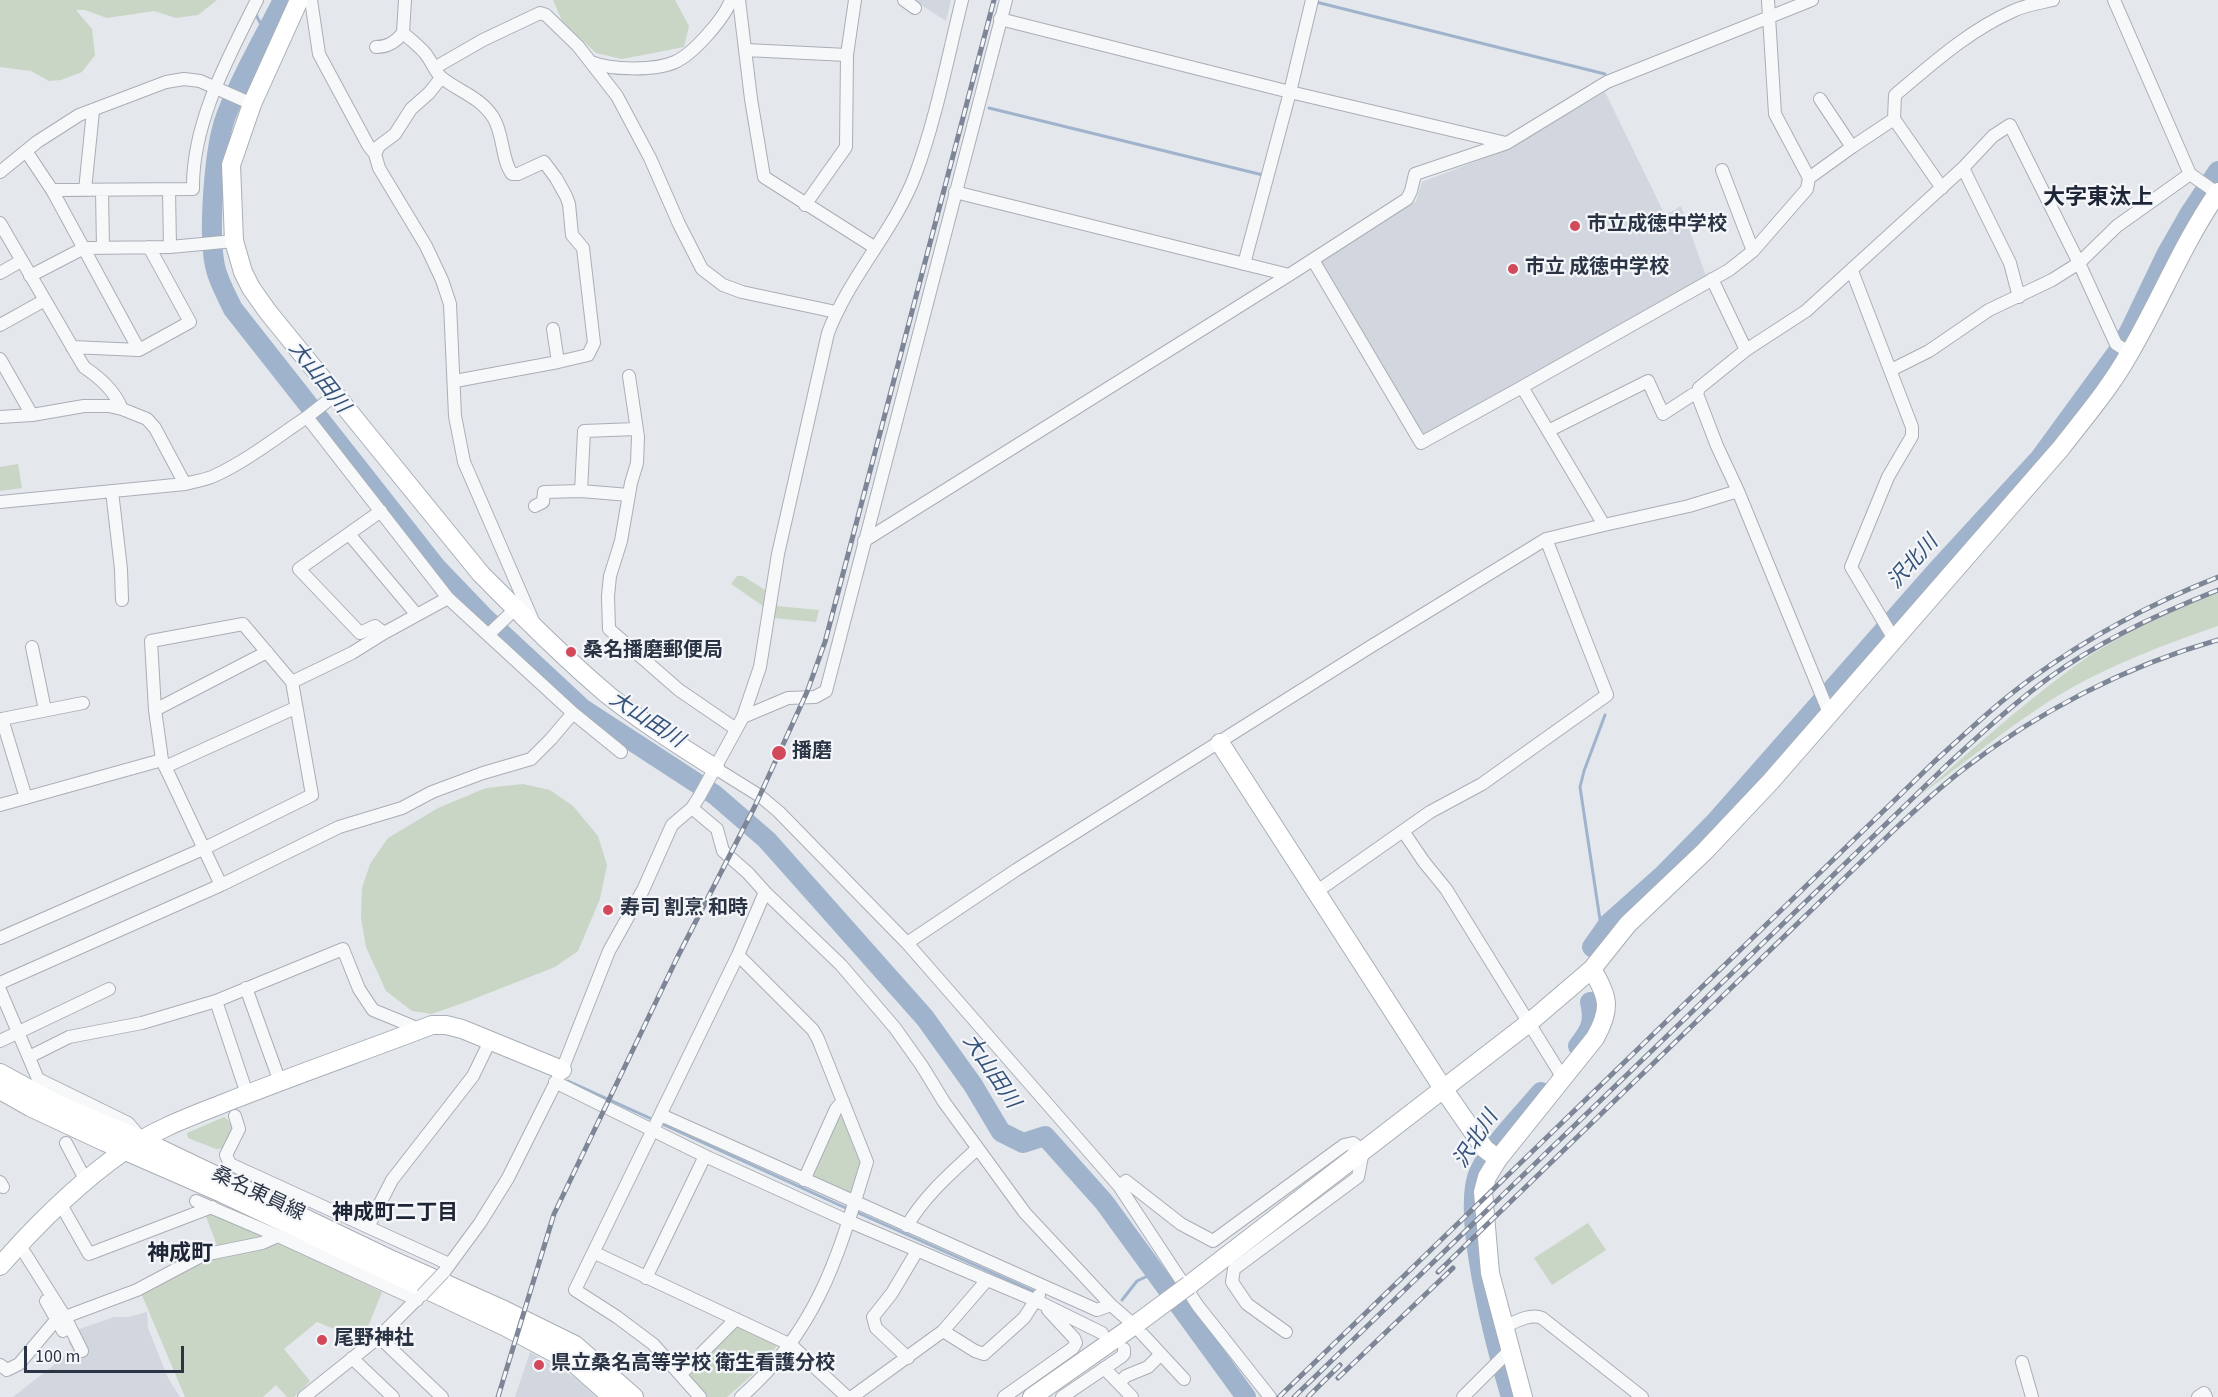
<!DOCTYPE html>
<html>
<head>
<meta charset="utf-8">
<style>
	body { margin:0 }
	#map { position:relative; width:2218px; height:1397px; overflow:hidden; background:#e4e7ec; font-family:"Source Sans 3",sans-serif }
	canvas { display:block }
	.scale { position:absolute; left:24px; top:1346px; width:160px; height:27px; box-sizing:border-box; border:3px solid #2b3445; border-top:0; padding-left:8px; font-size:18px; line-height:21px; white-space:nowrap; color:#2b3445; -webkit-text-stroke:4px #f4f6f9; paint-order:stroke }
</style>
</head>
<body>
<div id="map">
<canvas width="2218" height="1397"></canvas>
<div class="scale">100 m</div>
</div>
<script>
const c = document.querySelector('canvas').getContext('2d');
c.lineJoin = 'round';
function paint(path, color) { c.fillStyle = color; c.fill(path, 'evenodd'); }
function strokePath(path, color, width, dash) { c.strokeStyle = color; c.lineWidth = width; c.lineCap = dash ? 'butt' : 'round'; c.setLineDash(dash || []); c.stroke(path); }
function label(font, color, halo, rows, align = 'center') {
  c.font = font + ' "Source Sans 3","Noto Sans JP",sans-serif'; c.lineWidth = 4.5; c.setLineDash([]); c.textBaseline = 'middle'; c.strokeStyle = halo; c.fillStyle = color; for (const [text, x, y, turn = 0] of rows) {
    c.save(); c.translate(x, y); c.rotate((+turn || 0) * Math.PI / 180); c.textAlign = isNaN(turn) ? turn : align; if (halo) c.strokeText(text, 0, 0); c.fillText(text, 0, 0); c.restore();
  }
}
const built = new Path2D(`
	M913,0H951L946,21Z
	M1605,92L1665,215L1681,206L1706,276L1426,436L1419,435L1319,263L1416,201L1422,182L1508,149Z
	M147,1312L148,1328L168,1378L180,1397H13L73,1350L69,1344L68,1333L114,1317H128Z
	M530,1352L574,1377L596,1397H515Z`);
const green = new Path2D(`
	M0,0H217L198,15L176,18L154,11L107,18L85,10H76L92,29L95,55L82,72L61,80L49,81L31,71L0,67Z
	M553,0H675L689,26L684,47L622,59L596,53L562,21Z
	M18,464L22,488L0,491V467Z
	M737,576H743L765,590L763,606L731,584Z
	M2218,593V626C2168,643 2118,662 2071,688C2017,719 1969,760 1919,796C1969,752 2019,707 2072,668C2116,636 2168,612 2218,593Z
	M776,606L819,610L816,622L773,618Z
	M523,784L550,790L573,806L598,836L607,865L600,899L578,951L555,967L471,1000L432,1014L412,1011L386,991L366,947L361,918L362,888L370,864L388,838L438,808L486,788Z
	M838,1116L843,1117L863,1160L853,1194L814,1183L813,1176Z
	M224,1117L228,1120L233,1129L225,1148L216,1149L188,1138L187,1133Z
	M211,1212L260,1236L259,1239L218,1248L205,1214Z
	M1588,1223L1606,1250L1552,1285L1534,1258Z
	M280,1243L382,1292L363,1339L354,1348L344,1333L317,1322L284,1349L310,1381L294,1397H287L276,1385L263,1397H185L141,1293L205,1261Z
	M739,1326L777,1343V1346L752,1375L727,1397H705L690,1377L691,1373L734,1328Z`);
const stream = new Path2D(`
	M1316,2L1605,74
	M254,11L266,34
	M989,108L1263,175
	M1602,933L1580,787L1584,771L1605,715
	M568,1081L654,1120
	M660,1123L848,1209
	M854,1211L1033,1291
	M1122,1300L1137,1281L1154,1273`);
const river = new Path2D(`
	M283,0C264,38 241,76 226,116C214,147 208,233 215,266C218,281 227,296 233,309L436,567L483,616L583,709L715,795L767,840L925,1018L973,1085L1001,1132L1023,1143L1045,1136L1104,1202L1246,1397
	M1592,947L1609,923L1663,875L1715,822L1937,570L2040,458L2116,354L2129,332L2166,255L2190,213L2218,171
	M1578,1046C1590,1031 1595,1022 1590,1002
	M1511,1397C1497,1351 1460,1213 1479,1172C1493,1143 1520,1117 1541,1092`);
const street = new Path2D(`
	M311,0L319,54L368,145L375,154
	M739,0L751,99L764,177L874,247
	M904,0L915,8
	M1768,0L1775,114L1809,178
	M2114,0L2190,174L2217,193
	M1000,19L1290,92L1506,143
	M403,33C410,39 418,45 424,52C431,59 435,73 442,78C460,92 480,97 493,117C504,134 501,159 512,174H518L544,162L556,178L566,196L569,204L572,235L583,248L594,343L588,355L558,362
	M376,47C388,47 395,42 403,33L405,0
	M746,50L847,55
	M591,62C610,70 655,71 675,62C693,54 724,19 731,0
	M436,67L483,40L540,13L546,15L578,46L617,96L650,158L679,224L702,269L723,285L742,292L836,312
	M441,78L429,93L411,109L395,134L379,146L375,154L379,168L426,246L442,280L450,304L455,416L464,462L533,621
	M1820,99L1852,147
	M1894,119L1895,95C1932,64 1968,31 2013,11C2025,5 2040,3 2053,0
	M26,151L52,190L139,350
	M1963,168L2010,263L2019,297
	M1722,170L1753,251
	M0,172L37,142L79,115L166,82L184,79L200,81L252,104
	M52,190L193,189C192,123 228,58 257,0
	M85,190L93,111
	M169,190L170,247
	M102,191L103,247
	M955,192L1289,275L1407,199L1411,191L1415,174L1507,143L1607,82L1812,0
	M805,205L846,147L847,55L855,0
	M0,223L84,367C100,378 114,390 122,409
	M1313,260L1421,443L1522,387L1604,525L1546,539L1607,695L1482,784L1430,812L1316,892
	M1244,264L1290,92L1312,0
	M1852,271L1912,427V436L1888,477L1851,567L1894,639
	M0,273L21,261
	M30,276L84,248L170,247L234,241
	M1712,279L1746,350
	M0,325L45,300
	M72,347L139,350L190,322L149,247
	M0,359L32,415
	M1891,370L1929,351L1989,310L2052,280L2079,263L2117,226L2190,174
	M629,376L638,437L637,463L631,483L621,541L610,576L608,596L609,629L679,690L736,729
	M455,381L558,362L553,329
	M1522,387L1729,270L1753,251L1807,189L1809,178L1852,147L1894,119L1942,188
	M335,395L307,417L448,598L573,713L621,752
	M0,417L32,415L84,406H109L122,409L147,419L155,428L185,484
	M1548,431L1648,381L1663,414L1692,395L1697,394
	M112,491L121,569L122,600
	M581,491L584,431L636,429
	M0,502L185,484C195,481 207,480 216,475C248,460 277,437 307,417
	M535,506L543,502L544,492L581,491L629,495
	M381,511L299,569L360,633L375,626L384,633
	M1604,525L1689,506L1738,491
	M349,534L417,615
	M864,541L1289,275
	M488,635L515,609
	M32,647L45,710
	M155,710L267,652
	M1829,713L1738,491L1717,446L1697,394L1699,388L1746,350L1806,311L1963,168L1993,136L2010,125L2079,263L2116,344L2130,353
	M743,717L788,698L815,697L826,691L1006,0
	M0,719H2L26,798
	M2,719L83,703
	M165,767L295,708
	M715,768L760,796L779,812L907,943L1119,1186L1198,1306L1270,1397
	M0,805L162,760
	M692,808L717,829L723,851L748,873L765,892L841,965L895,1028L922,1066L944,1102L1025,1213L1111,1305L1134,1325L1184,1379
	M1403,831L1424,862L1446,889L1563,1078
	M221,885L162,760L155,710L151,641L243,624L292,682
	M0,938L203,849L312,795L292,682L352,653L384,633L448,598
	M907,943L1016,870L1370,647L1546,539
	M738,955L813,1030L818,1039L867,1162C838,1256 818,1330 741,1397
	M0,983L221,885L339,827L402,808L432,792L483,773L531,759L551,739L573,713
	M246,988L280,1082
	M0,990L38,1079L128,1123L140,1137
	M216,1001L247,1094
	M0,1041L109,989
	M29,1057L69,1037L142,1023L216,1001L343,949L359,989L373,1010L412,1026L416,1031
	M555,1082L705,1156L848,1221L1037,1301L1102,1333
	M661,1115L1097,1310L1111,1305
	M235,1116L239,1129L226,1155L230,1164L449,1264
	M66,1143L86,1181
	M804,1180L836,1109L843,1101
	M0,1182L3,1187
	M1119,1186L1126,1181L1181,1224L1213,1241L1344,1145L1353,1143L1363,1151L1358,1177L1234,1269L1232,1282L1247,1304L1286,1332
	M196,1201L278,1236L417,1300
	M60,1203L89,1254L212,1207
	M907,1226C924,1196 952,1172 977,1149
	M368,1227L392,1180L473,1076L490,1041
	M19,1244L65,1317L82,1351
	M595,1253L791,1345L847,1397
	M444,1272L480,1223L508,1178L562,1070L609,951L643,890L672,825L692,808L699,797L743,717L760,667L778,554L828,333C850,275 895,230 916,173C936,119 948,56 962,0
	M646,1278L705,1156
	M46,1301L63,1331
	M65,1317L137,1290L203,1255L262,1243L278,1236
	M1504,1327C1515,1322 1530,1313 1542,1318L1642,1397
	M943,1331L975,1351L984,1354L1024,1318L1039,1295
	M379,1337L442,1397
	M352,1358L393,1397
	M908,1358L876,1328L873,1317L892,1293L917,1251
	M2022,1362L2032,1397
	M0,1365L7,1370L19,1364L56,1320
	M1104,1368L1132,1397
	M681,1374L736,1319
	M1119,1383L1126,1376L1148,1367L1160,1355
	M304,1397L379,1337L421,1295
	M700,1397L653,1344L617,1317L575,1290L738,955L765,892
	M852,1397L943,1331L987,1280
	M1004,1397L1073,1348L1076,1343L1074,1338L1048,1310
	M1062,1397L1121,1357L1124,1354V1349
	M1463,1397L1510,1350
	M2198,1397L2204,1393L2206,1397`);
const secondary = new Path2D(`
	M299,0L252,104L231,165L234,241L243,272L251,288L268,312L481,574C521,614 565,659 608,695C642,722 678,745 715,768
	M1220,743L1444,1090L1485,1149L1498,1159L1487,1177L1483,1192L1490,1273L1523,1397
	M0,1073L53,1102L142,1140L392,1260L504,1310L575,1345L634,1397
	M0,1090L30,1107L105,1142L222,1193L506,1327L575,1364L612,1397
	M1498,1159L1595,1038C1612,1008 1608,997 1592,969
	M0,1266C37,1224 78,1183 124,1151C155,1129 192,1116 227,1102C295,1075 364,1051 432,1025H446L462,1029L562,1070
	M1189,1285L1530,1022L1592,969L1628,924L1705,851L1771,781L2061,448C2085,417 2110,388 2129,354C2160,301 2183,243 2218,192
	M1032,1397L1139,1322`);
const rail = new Path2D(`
	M1438,1272L1892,832C1914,811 1937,790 1961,771C2037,712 2126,666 2218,640
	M1338,1378L1453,1268
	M498,1397L554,1214L677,958L755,806L807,692L825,642L994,0
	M1279,1397L1934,762C1966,733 1997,703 2032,678C2090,636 2152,603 2218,577
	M1294,1397L1948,764C1981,734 2014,703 2050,677C2101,640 2160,613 2218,590
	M1308,1397L1340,1365`);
const streetBridge = new Path2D(`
	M422,1295L444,1272`);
const secondaryBridge = new Path2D(`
	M1139,1322L1189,1285`);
const markers = [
	[1575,226,6,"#d1495b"],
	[1513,269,6,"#d1495b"],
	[571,652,6,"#d1495b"],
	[779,753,8,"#d1495b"],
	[608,910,6,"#d1495b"],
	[322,1340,6,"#d1495b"],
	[539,1365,6,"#d1495b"]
];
const poiNames = [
	["市立成徳中学校",1587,226],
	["市立 成徳中学校",1525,269],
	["桑名播磨郵便局",583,652],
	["播磨",792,753],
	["寿司 割烹 和時",620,910],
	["尾野神社",334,1340],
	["県立桑名高等学校 衛生看護分校",551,1365]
];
const streetNames = [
	["桑名東員線",258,1195,25]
];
const waterNames = [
	["大山田川",318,378,52],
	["沢北川",1914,563,-48],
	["大山田川",646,721,33],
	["大山田川",990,1072,56],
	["沢北川",1477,1140,-57]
];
const neighbourhoodNames = [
	["神成町二丁目",395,1214]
];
const quarterNames = [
	["大字東汰上",2098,199],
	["神成町",180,1255]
];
paint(built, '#d2d6de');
paint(green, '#c9d6c5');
strokePath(stream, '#9fb4cc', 3);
strokePath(river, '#9fb4cc', 20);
strokePath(street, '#a9aeb7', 14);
strokePath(secondary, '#a9aeb7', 20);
strokePath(street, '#f7f8fa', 12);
strokePath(secondary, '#fff', 18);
strokePath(rail, '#7d8696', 5);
strokePath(rail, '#f4f6f9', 3, [9]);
strokePath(streetBridge, '#a9aeb7', 14, []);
strokePath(secondaryBridge, '#a9aeb7', 20, []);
strokePath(streetBridge, '#f7f8fa', 12);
strokePath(secondaryBridge, '#fff', 18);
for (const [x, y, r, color] of markers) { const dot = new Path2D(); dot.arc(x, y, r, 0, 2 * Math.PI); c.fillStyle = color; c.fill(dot); strokePath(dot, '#f4f6f9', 2); }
label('bold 20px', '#2b3445', '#f4f6f9', poiNames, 'left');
label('20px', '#2b3445', '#f4f6f9', streetNames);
label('italic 21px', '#34527a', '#f4f6f9', waterNames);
label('bold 21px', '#1d2536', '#f4f6f9', neighbourhoodNames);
label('bold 22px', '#1d2536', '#f4f6f9', quarterNames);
</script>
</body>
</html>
